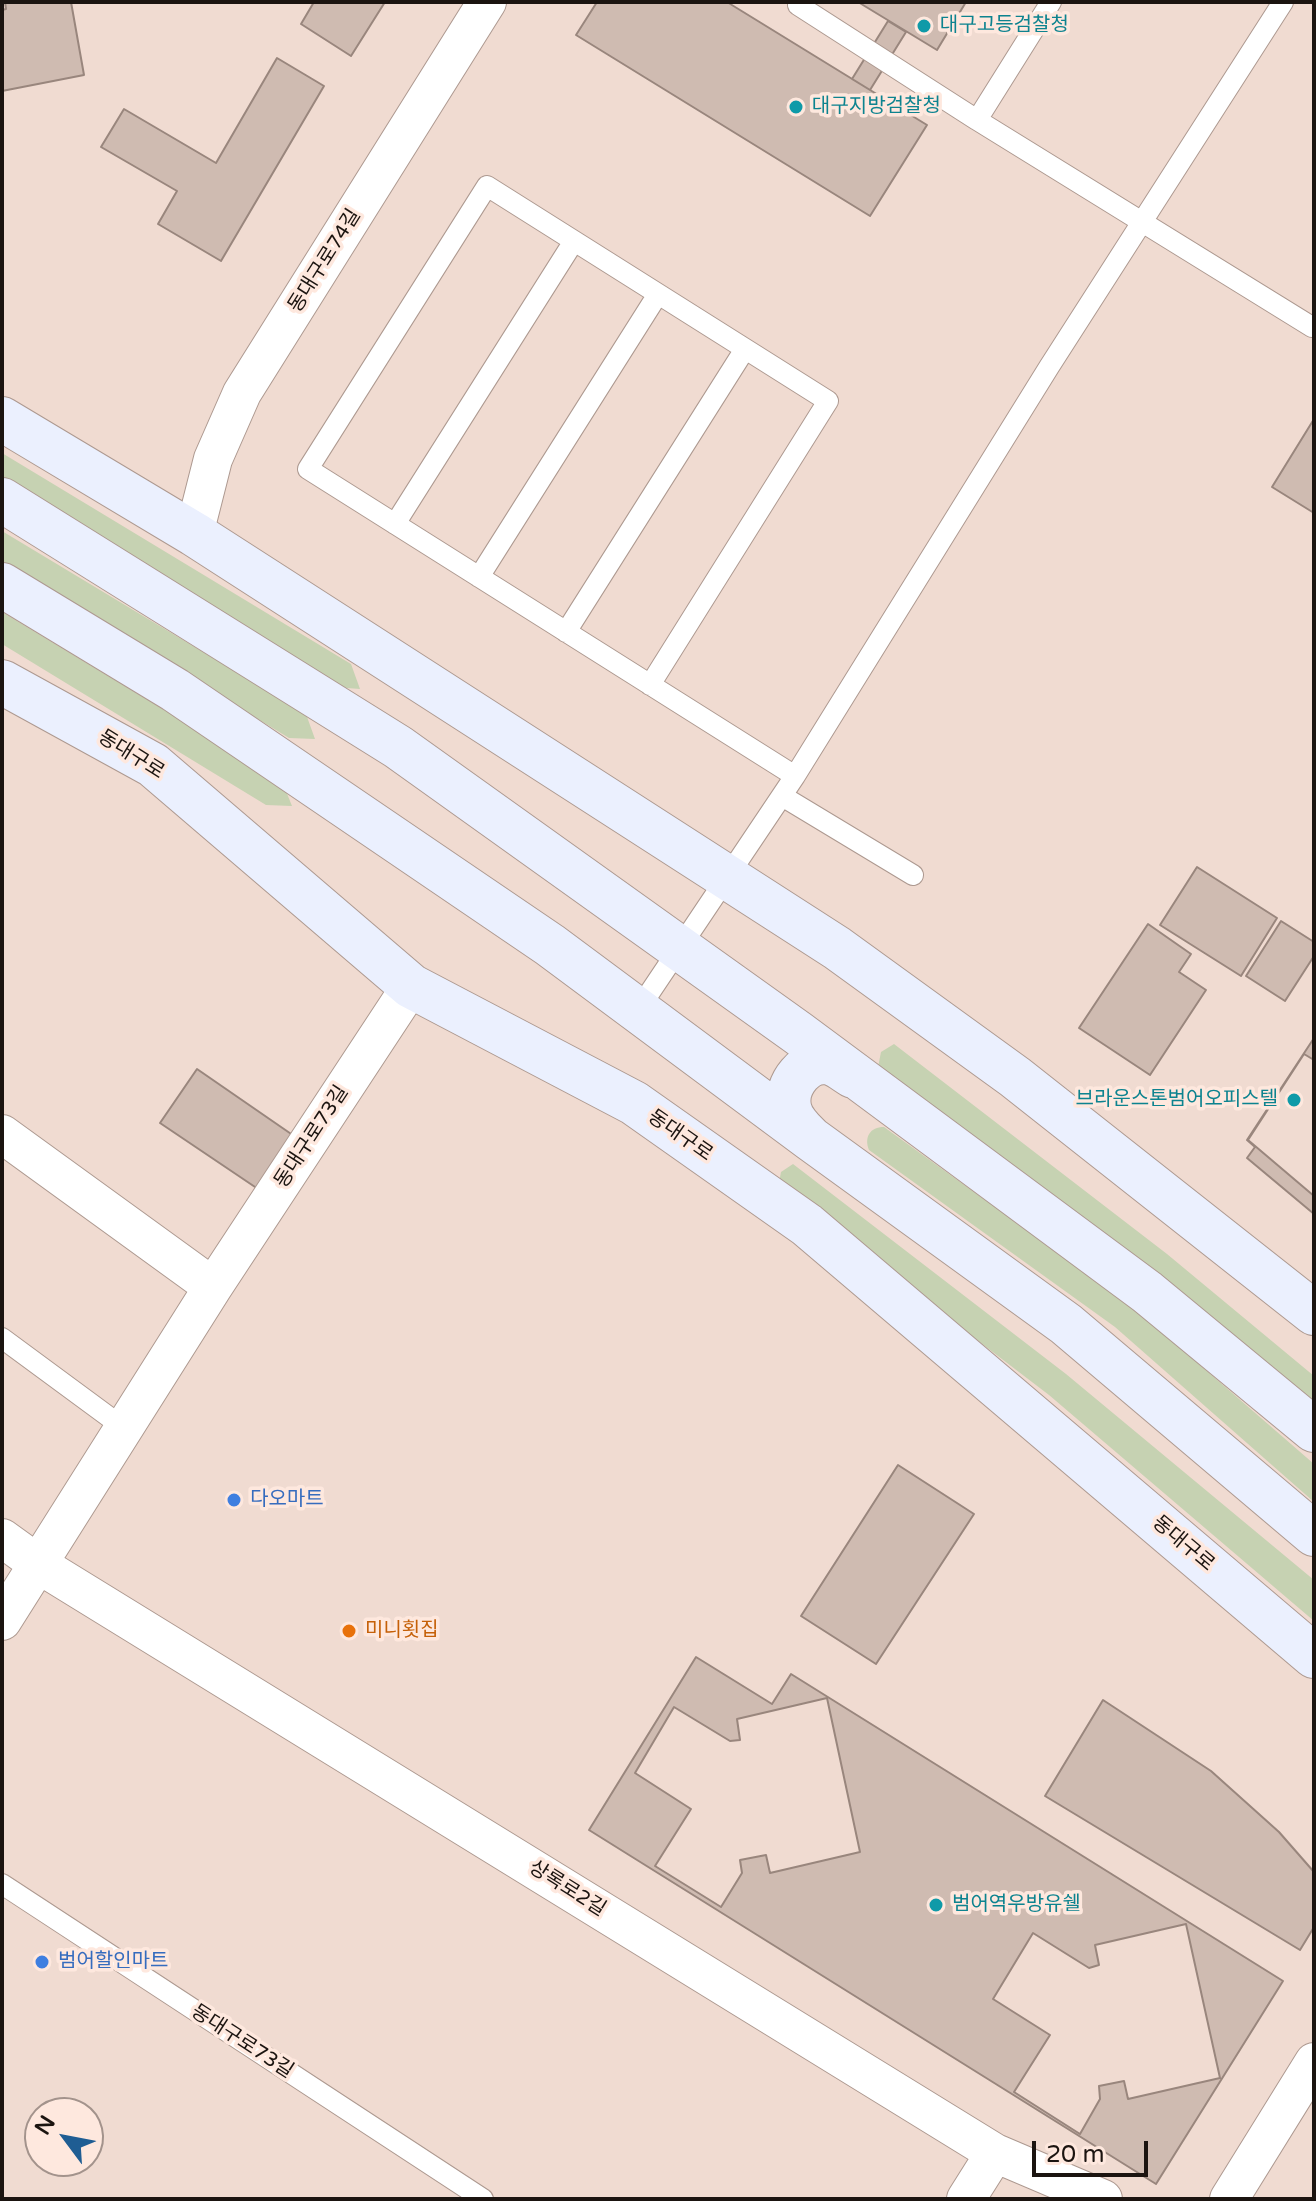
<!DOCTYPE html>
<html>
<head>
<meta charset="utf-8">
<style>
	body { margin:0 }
	#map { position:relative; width:1316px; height:2201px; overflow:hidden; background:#f0dbd1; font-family:"Varela Round",sans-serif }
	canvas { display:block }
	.frame { position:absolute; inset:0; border:4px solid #1b1410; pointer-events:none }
	.north { position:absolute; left:24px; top:2097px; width:80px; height:80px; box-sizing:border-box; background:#fee8de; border:2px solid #a3938c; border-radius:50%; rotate:302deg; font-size:22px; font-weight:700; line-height:32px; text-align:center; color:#1b1410 }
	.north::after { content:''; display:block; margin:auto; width:28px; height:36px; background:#1f5d93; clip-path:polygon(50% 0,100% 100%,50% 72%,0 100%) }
	.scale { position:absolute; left:1032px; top:2141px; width:116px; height:36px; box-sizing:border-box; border:4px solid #1b1410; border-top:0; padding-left:10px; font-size:24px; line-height:28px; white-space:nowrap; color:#1b1410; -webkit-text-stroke:6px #fee8de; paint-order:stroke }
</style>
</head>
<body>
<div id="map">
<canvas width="1316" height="2201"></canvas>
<div class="frame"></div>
<div class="north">N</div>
<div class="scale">20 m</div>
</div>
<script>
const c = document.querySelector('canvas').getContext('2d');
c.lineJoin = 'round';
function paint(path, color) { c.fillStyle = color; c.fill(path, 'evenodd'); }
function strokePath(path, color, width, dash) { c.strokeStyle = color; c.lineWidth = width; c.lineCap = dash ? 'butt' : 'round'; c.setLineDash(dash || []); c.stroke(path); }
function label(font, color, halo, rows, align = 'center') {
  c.font = font + ' "Varela Round","Noto Sans KR",sans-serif'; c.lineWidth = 7; c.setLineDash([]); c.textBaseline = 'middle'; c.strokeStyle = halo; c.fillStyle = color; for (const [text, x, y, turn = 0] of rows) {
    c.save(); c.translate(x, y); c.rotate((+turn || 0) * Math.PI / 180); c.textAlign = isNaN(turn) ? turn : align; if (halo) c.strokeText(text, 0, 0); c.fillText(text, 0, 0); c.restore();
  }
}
const green = new Path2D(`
	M2,453L351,664L360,689L334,687L2,485Z
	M2,531L306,714L315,739L289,738L2,563Z
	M2,612L282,781L292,806L266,805L2,644Z
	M894,1044L1167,1254L1314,1376V1414L878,1067L881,1052Z
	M884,1127L1132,1306L1314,1464V1502L1115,1327L869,1150C864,1137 870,1127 884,1127Z
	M793,1164L1066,1374L1314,1580V1621L1049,1395L778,1188L781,1172Z`);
const building = new Path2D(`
	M5,2H71L84,75L2,91V10L6,9Z
	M314,2H385L351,56L301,24Z
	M597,2H727L927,125L870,216L576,35Z
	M858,2H966L937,50Z
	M888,21L906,32L870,90L852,79Z
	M277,58L324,86L221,261L158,224L177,191L101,147L124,109L216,163Z
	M1314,419V513L1272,487Z
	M1197,867L1277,918L1241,976L1160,925Z
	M1281,921L1314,942V956L1285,1001L1246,976Z
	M1148,924L1191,954L1179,972L1206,990L1150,1075L1079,1028Z
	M1314,1038V1214L1247,1158L1255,1147L1247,1140Z
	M1304,1054L1314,1060V1196L1248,1140Z
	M197,1069L297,1138L261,1191L160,1123Z
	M898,1465L974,1514L876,1664L801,1616Z
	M696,1657L772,1704L791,1674L1283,1981L1156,2184L589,1830Z
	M827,1698L860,1852L770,1873L766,1855L740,1860L742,1873L721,1907L655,1866L691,1809L635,1773L674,1707L730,1741L740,1740L737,1719Z
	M1103,1700L1211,1771L1279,1832L1314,1872V1927L1300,1950L1045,1796Z
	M1186,1924L1220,2078L1128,2099L1124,2081L1099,2086L1100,2099L1080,2134L1014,2092L1050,2035L993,1999L1033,1933L1089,1968L1099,1965L1095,1945Z`);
const lane = new Path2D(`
	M800,2L798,5L977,120
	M1051,2L977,120L1312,327L1314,325
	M395,524L574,241
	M479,577L658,294
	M566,632L745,349
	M650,685L828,401L487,186L308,469C471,571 633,674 795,776
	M782,796L913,875
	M638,1010L795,776L1049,367L1283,2
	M2,1338L124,1428
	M2,1884L483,2199`);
const street = new Path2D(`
	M194,534L213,459L242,393L487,2
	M2,1134L213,1287
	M2,1538L38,1564L995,2153L1103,2199
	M2,1621L213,1287L411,986
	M966,2199L995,2153
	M1229,2199L1314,2062`);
const secondary = new Path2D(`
	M2,419L194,534L837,948L1015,1077L1314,1313
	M2,500L398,747L798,1033L1147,1292L1314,1430
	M2,585L175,690L550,945L811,1139L1066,1324L1314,1534
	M2,682L153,765L411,986L634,1103L807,1225L1314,1656
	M810,1138C801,1129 791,1120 789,1107C785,1085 806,1057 830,1063C838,1065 846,1072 853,1076`);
const markers = [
	[924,26,8,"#0f9aa8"],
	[796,107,8,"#0f9aa8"],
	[1294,1100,8,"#0f9aa8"],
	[234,1500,8,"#3f7fe0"],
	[349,1631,8,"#e8710a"],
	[936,1905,8,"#0f9aa8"],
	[42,1962,8,"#3f7fe0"]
];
const cultureNames = [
	["대구고등검찰청",940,26],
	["대구지방검찰청",812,107],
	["브라운스톤범어오피스텔",1278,1100,"right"],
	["범어역우방유쉘",952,1905]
];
const streetNames = [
	["동대구로74길",325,261,-58],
	["동대구로",131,755,32],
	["동대구로",680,1136,35],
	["동대구로73길",312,1137,-57],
	["동대구로",1183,1544,40],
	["상록로2길",567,1889,32],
	["동대구로73길",242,2042,33]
];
const shopNames = [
	["다오마트",250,1500],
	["범어할인마트",58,1962]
];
const foodNames = [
	["미니횟집",365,1631]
];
paint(green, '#c6d2b2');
paint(building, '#cfbbb1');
strokePath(building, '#99867d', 2);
strokePath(lane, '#ad9990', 22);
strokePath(street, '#ad9990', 40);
strokePath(secondary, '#ad9990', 46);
strokePath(lane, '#fff', 20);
strokePath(street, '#fff', 38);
strokePath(secondary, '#ebf0fe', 44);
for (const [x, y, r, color] of markers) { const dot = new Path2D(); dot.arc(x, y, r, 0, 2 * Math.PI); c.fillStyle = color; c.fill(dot); strokePath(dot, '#fee8de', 3); }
label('20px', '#0d838f', '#fee8de', cultureNames, 'left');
label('20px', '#1b1410', '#fee8de', streetNames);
label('20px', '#366cbe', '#fee8de', shopNames, 'left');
label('20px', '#c56008', '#fee8de', foodNames, 'left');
</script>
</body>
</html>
